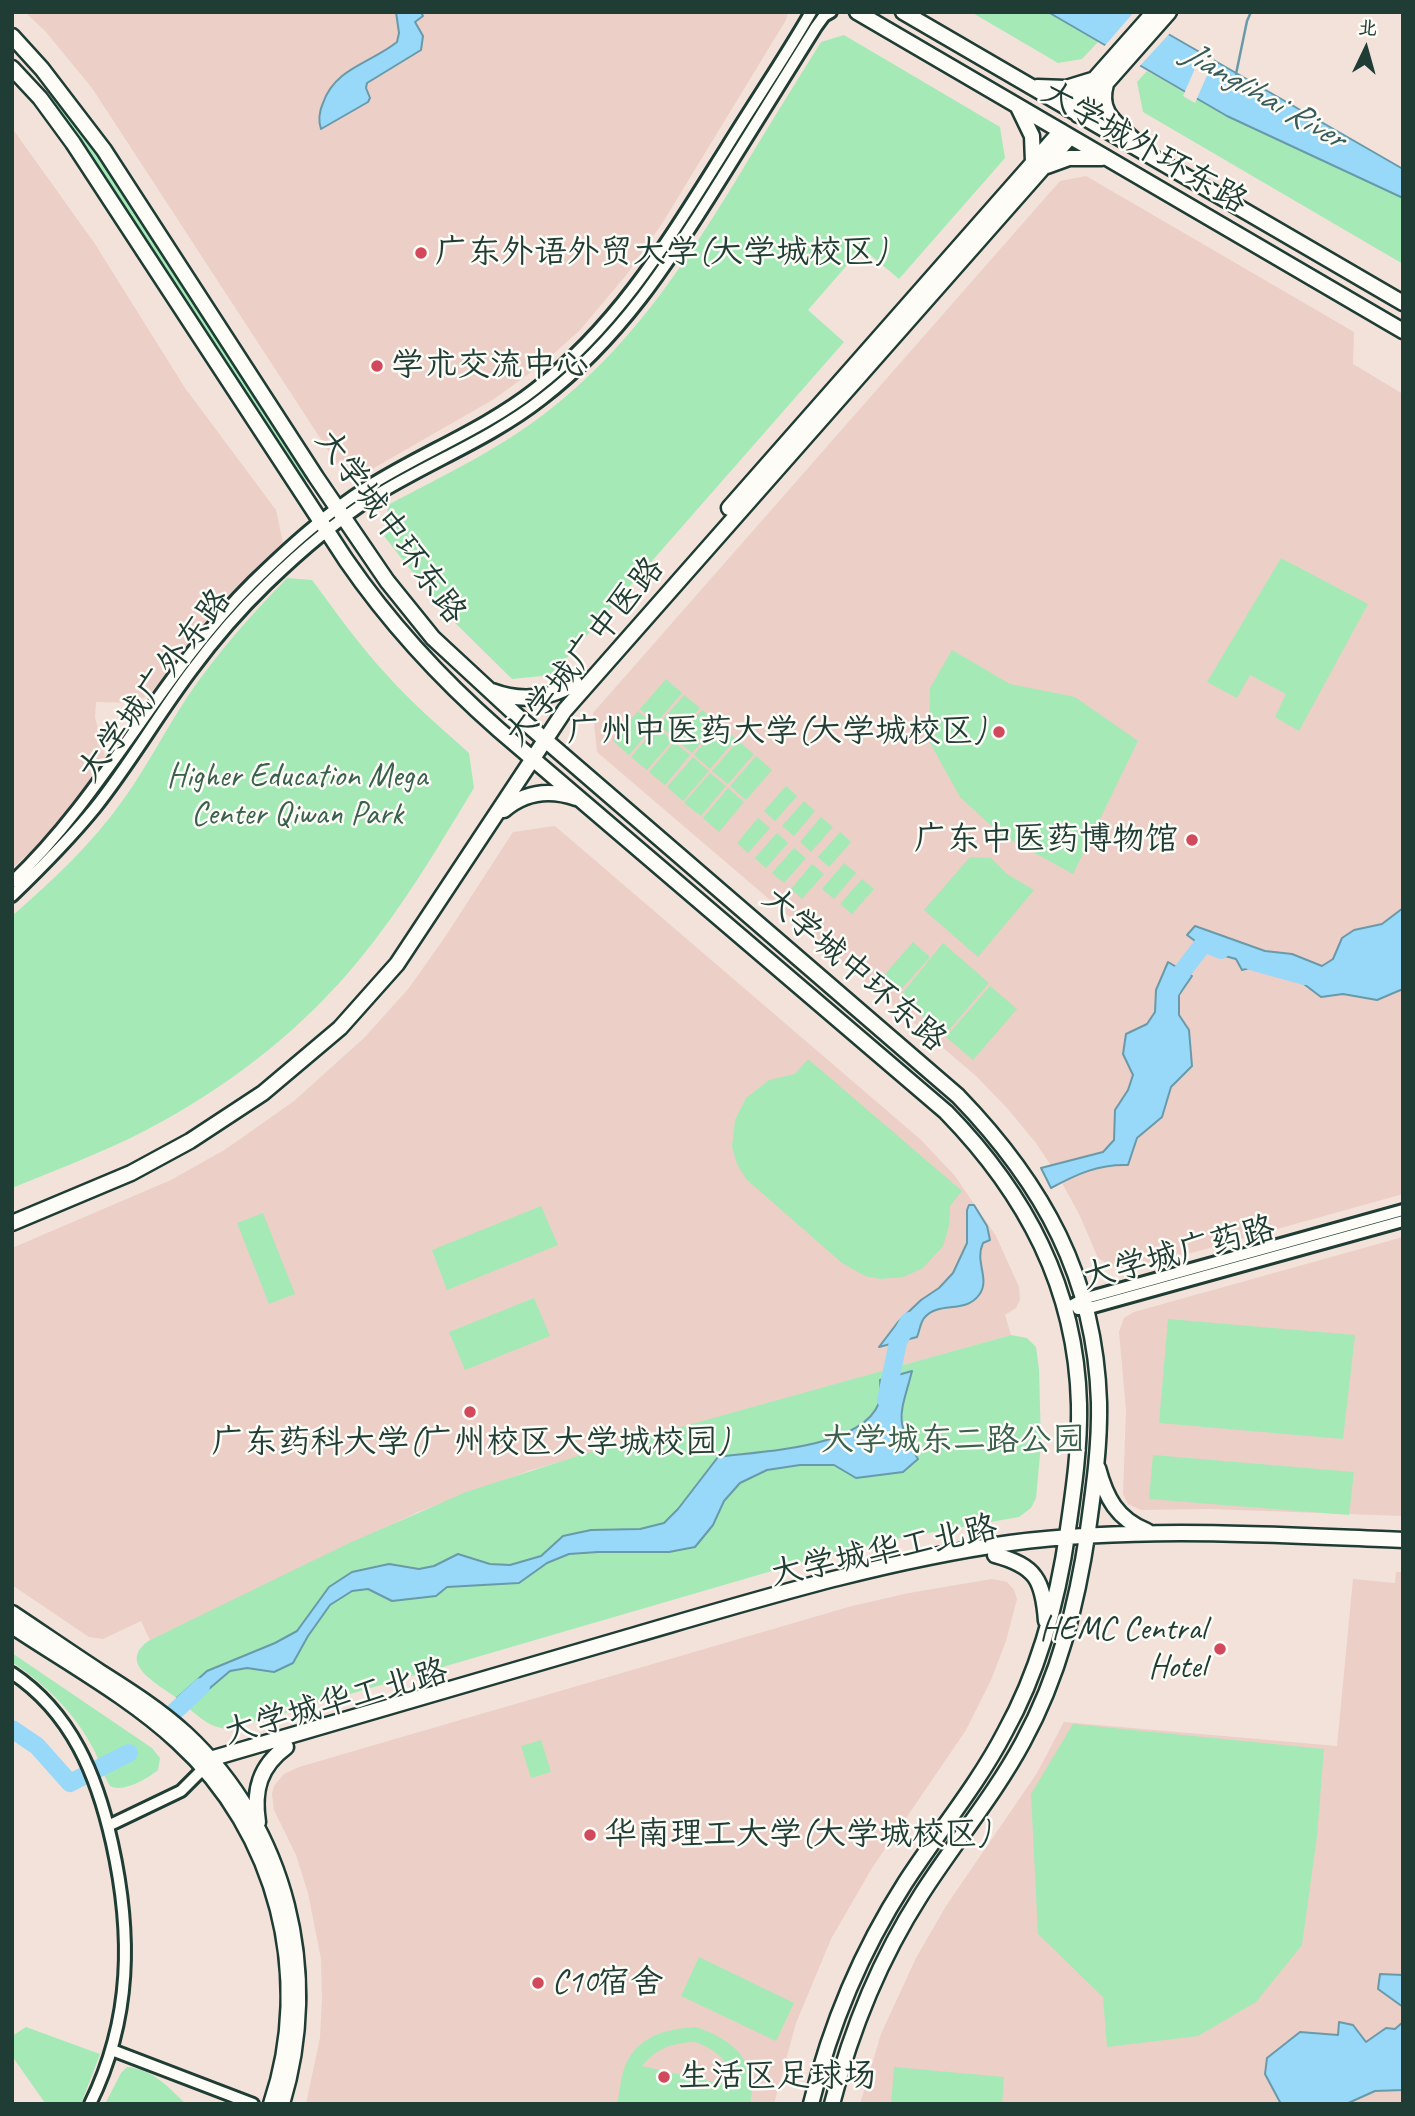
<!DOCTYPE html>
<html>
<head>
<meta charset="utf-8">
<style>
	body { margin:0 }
	#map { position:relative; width:1415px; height:2116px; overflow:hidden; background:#f3e2da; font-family:Caveat,"LXGW WenKai TC",sans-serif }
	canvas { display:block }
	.frame { position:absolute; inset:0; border:14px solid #1f3d34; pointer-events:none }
	.north { position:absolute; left:1331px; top:14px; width:70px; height:70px; -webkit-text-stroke:5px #fdfcf7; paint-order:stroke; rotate:5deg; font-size:19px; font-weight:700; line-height:28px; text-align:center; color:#1f3d34 }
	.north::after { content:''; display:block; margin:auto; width:24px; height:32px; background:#1f3d34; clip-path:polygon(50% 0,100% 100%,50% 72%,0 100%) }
</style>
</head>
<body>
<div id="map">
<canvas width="1415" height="2116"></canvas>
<div class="frame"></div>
<div class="north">北</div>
</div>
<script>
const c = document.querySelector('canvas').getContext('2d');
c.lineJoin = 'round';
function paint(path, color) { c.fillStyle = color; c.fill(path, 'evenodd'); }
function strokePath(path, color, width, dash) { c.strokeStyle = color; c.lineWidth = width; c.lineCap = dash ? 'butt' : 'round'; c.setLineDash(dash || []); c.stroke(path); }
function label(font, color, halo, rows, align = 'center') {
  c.font = font + ' Caveat,"LXGW WenKai TC",sans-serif'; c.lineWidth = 5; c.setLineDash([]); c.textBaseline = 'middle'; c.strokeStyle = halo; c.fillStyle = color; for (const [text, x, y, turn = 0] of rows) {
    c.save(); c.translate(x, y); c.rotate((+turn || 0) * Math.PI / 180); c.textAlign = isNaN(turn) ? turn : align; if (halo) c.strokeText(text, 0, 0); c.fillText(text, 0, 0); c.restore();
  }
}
const built = new Path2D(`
	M25,12H788L786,20L663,222L628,273L580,330L541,365L494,399L367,472L356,476L347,474L339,467L92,88L46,32Z
	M12,128L95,244L185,388L276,510L283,543L214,614L150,694L135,703L96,702L95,717L107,766L60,823L12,869Z
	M1086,176L1354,332L1353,364L1403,394V1194L1123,1272L1098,1258L1080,1216L1061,1181L1036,1143L1007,1108L976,1076L597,752L593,713L1060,181Z
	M555,826L920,1139L955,1176L996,1236L1019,1287L1020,1300L1016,1308L1005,1315L1011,1335L531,1470L418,1512L150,1640L141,1621L103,1639L89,1637L12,1585V1248L171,1180L226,1149L294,1101L364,1038L409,988L445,937L513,832Z
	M1403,1237V1516L1210,1509L1141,1510L1128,1504L1123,1494L1126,1410L1119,1332L1124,1318L1134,1312Z
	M1396,1572H1403V2104H860L881,2034L916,1958L946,1906L1037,1773L1064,1722L1337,1746L1353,1579L1395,1583Z
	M992,1579L1007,1582L1014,1590L1017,1599L1006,1641L991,1680L966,1730L872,1868L831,1939L796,2023L774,2104H306L320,2038L322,1999L321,1959L308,1893L296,1855L274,1810L272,1794L274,1786L284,1774L299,1767L852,1606L909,1593Z`);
const green = new Path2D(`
	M971,12H1048L1098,42L1082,59L1058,63Z
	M844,35L1000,127L1005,158L899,279L862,248L808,310L844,342L552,675L512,679L443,611L384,536L388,505C442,476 500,449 548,411C628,349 679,272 732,187C761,138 791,90 821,42Z
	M1147,71L1227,116L1403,198V264L1143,112L1137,82Z
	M51,95L102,158L310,477L305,481L240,386L95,163L48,98Z
	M1281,558L1368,604L1299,731L1275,717L1286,694L1250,675L1237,698L1207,682Z
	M287,578L312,580C336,612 359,645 386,674C412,703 440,727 469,753L474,788C438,847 403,907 359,960C305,1026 237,1080 163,1121C115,1148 63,1167 12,1188V916C52,881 92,844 123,800C147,767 165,730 188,696C217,653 251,615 287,578Z
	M952,650L1010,684L1075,697L1138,741L1073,874L1000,834L960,797L929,741L930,688Z
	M666,679L682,693L656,723L640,709Z
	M684,695L700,708L674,738L658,725Z
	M702,710L718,724L692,753L676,740Z
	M638,711L654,725L629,755L613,741Z
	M720,725L736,739L710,769L694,755Z
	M656,727L673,740L647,770L631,757Z
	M738,741L754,754L728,784L712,771Z
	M674,742L690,755L665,785L649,772Z
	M756,756L772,770L746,800L730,786Z
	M693,757L709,771L683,801L667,787Z
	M710,773L726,786L701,816L684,803Z
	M786,786L797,796L775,821L764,811Z
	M728,788L744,802L719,832L703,818Z
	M804,801L815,811L794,836L782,826Z
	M821,817L833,827L811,852L800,842Z
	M758,818L770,828L748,853L737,843Z
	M840,832L851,842L829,867L818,857Z
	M777,833L788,843L766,868L755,858Z
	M794,848L806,858L784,883L772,873Z
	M970,857L991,858L1007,874L1034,890L978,957L924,910Z
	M844,863L856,873L834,899L822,889Z
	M812,864L824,874L802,899L791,889Z
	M862,879L874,889L852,914L840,904Z
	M913,942L930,957L898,993L881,979Z
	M943,943L989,983L944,1036L900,996Z
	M990,986L1017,1009L973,1060L946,1037Z
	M808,1059L962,1191L950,1206L949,1226L943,1246L923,1268L903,1277L880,1279L865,1276L842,1263L746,1179L737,1164L732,1147L735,1120L746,1098L769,1080L795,1074Z
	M541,1206L558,1245L447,1290L432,1250Z
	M263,1213L295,1294L269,1304L237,1223Z
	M534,1298L550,1336L465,1370L449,1332Z
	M1168,1319L1355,1335L1343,1439L1159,1423Z
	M1011,1335L1027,1338L1036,1347L1039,1369L1041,1444L1036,1498L1031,1508L1019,1517L906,1537L813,1559L230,1729C206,1729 192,1709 174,1696C156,1683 116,1662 150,1640L345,1545L466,1492L584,1454Z
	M1153,1455L1354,1472L1349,1515L1149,1499Z
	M12,1653L152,1748L160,1758L158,1770C147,1779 123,1793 110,1786C103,1775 100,1762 94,1750C74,1712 47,1686 12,1662Z
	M1073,1724L1324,1749L1317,1836L1302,1945L1256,2002L1198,2036L1107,2047L1103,1997L1038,1934L1031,1794Z
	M541,1740L551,1772L531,1778L521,1746Z
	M699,1957L794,2003L776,2041L681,1996Z
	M26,2027L100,2054L81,2104L45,2103L12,2056V2036Z
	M696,2027C732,2039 760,2062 750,2104H617C620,2091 621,2071 628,2060C642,2034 669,2029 696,2027ZM695,2042C718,2050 731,2063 736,2087L642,2066C657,2048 671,2043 695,2042Z
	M127,2067C153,2069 168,2087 186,2104H105L121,2073Z
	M894,2067L1004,2077L1002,2104H891Z`);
const water = new Path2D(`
	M396,12H421L423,16L415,22L423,36L421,50L367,83L366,88L370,98L368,102L321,129C318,120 319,112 323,103C335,68 371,63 397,42L399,33Z
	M1048,12H1130L1403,169V198L1227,116Z
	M1403,908V989L1377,1000L1343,994L1321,997C1292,976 1280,959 1242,970L1236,959L1210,952L1187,935L1195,926L1265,951L1292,954L1322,966L1333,959L1342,938L1354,930L1382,924Z
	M1168,962L1192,976L1179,995V1015L1189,1030L1192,1066L1171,1087L1162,1117L1137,1138L1128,1165C1099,1164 1077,1174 1051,1188L1041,1168L1103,1152L1114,1140L1115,1110L1128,1090L1133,1075L1123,1054L1126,1034L1147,1024L1155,1012L1156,990Z
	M969,1205H974L987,1226L990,1240L983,1243C974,1262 991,1279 979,1295C965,1314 939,1301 925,1317C920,1322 920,1330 917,1337L879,1347L898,1322L921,1300L939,1288L953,1273L967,1243V1210Z
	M912,1371C901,1414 893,1419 918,1459L903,1472L856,1478L834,1465H800L767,1470L740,1483L724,1501L713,1525L695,1547L669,1552H598L569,1554L547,1563L519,1583L447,1587L436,1596L392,1601L368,1589L352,1591L330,1605L308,1636L293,1663L274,1672L247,1668L230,1671L190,1705L177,1698L207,1671L275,1643L297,1631L329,1587L352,1572L389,1564L419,1569L434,1566L458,1554L490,1564L510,1565L541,1556L563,1536L591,1530L640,1529L664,1523L678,1509L718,1457C759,1451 871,1449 881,1396C881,1391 880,1385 880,1380Z
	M1380,1974L1403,1975V2007L1378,1989Z
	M1339,2022L1353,2025L1366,2042L1386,2028L1395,2029L1403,2022V2090L1375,2091L1346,2104H1281L1265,2074L1267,2058L1300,2032L1338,2035Z`);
const pier = new Path2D(`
	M1134,12L1171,32L1137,69L1102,49Z
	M1203,50L1215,57L1195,103L1183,96Z`);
const stream = new Path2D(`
	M1236,74L1247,21L1251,12`);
const river = new Path2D(`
	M1251,961L1305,976
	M1171,990L1176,980L1204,943L1221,950
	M886,1400L898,1342L909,1321
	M173,1713L201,1687
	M12,1729L37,1746L70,1783L129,1753`);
const minor = new Path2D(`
	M12,882C106,793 161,673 253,582C289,547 326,513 369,486C423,452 484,429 535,389C619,324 669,239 725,150C753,104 784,59 811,12
	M12,896C41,868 69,840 95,808C130,764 158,715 192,670C215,639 240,610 267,584C301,551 336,521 375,496C430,462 491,439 542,399C620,339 669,263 720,181C752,129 784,78 816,27L824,16L831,12
	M1065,1309L1083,1299L1403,1210
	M1078,1309L1093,1307L1403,1221
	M12,1673C72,1713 97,1776 112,1843C132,1933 132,2019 90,2104
	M108,1826L181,1791L204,1768
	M112,2050L253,2104`);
const major = new Path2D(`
	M857,12L1403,331
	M903,12L1403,303
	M12,36L42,69L104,150L316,477L387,581L433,638L514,713L958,1096C1043,1184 1095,1277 1099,1402C1100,1445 1094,1487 1088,1530C1077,1604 1059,1676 1023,1742C994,1796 954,1843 921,1895C880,1959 851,2030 832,2104
	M12,68L40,98L73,143L346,560C390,624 441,679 499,730L946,1112C1026,1194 1076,1288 1079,1404C1080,1446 1074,1488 1068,1529C1058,1600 1040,1669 1005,1732C977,1786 938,1832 905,1883C862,1950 830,2026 811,2104
	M1106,84C1098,112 1115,122 1133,139
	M1037,87L1066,88L1092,80
	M1018,107L1032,136L1033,162
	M1068,109L1154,12
	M1078,115L1169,12
	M1047,166L1069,158H1102
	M729,508L1061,131
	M492,691C521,702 549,699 575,683
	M504,810C525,792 550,789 576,798
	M12,1223L131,1173L190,1141L263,1093L340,1028L397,964L565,710L1070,137
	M1098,1468C1106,1498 1117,1519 1147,1531
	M995,1555C1036,1566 1043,1580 1046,1621
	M12,1613C42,1633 71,1653 100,1672C130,1691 160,1710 186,1734C287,1828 322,1973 282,2104
	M12,1626C66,1662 131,1698 178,1742C277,1832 314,1977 271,2104
	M204,1768L210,1759C352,1718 493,1676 635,1635C759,1599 882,1561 1010,1543C1141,1526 1272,1535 1403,1540
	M258,1822C253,1790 260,1766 286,1747`);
const markers = [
	[421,253,7,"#d1495b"],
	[377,366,7,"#d1495b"],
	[999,732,7,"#d1495b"],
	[1192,840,7,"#d1495b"],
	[470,1412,7,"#d1495b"],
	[1220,1649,7,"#d1495b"],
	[590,1835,7,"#d1495b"],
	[538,1983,7,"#d1495b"],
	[664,2077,7,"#d1495b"]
];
const streetNames = [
	["大学城外环东路",1144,148,30],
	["大学城中环东路",390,527,54],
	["大学城广中医路",585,652,-51],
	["大学城广外东路",155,686,-53],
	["大学城中环东路",854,970,41],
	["大学城广药路",1179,1254,-15],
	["大学城华工北路",884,1552,-12],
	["大学城华工北路",336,1703,-16]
];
const poiNames = [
	["广东外语外贸大学(大学城校区)",435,253],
	["学术交流中心",391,366],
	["广州中医药大学(大学城校区)",985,732,"right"],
	["广东中医药博物馆",1178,840,"right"],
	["广东药科大学(广州校区大学城校园)",470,1443,"center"],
	["HEMC Central",1206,1630,"right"],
	["Hotel",1206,1668,"right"],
	["华南理工大学(大学城校区)",604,1835],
	["C10宿舍",552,1983],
	["生活区足球场",678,2077]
];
const parkNames = [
	["Higher Education Mega",297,777],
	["Center Qiwan Park",297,815],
	["大学城东二路公园",953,1441]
];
const waterNames = [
	["Jianglihai River",1263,96,30]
];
paint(built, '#eccfc6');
paint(green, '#a5eab6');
paint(water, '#98d8f9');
strokePath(water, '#689aaa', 2);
paint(pier, '#f3e2da');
strokePath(stream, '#689aaa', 2.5);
strokePath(river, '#98d8f9', 18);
strokePath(minor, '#1f3d34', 16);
strokePath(major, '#1f3d34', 19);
strokePath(minor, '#fdfcf7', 10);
strokePath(major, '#fdfcf7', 14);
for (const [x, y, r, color] of markers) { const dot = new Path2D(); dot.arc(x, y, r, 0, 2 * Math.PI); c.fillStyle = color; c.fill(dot); strokePath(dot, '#fdfcf7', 2.5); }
label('33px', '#1f3d34', '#fdfcf7', streetNames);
label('33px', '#1f3d34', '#fdfcf7', poiNames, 'left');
label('33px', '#3a604e', '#fdfcf7', parkNames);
label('italic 35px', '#375c5b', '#fdfcf7', waterNames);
</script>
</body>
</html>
